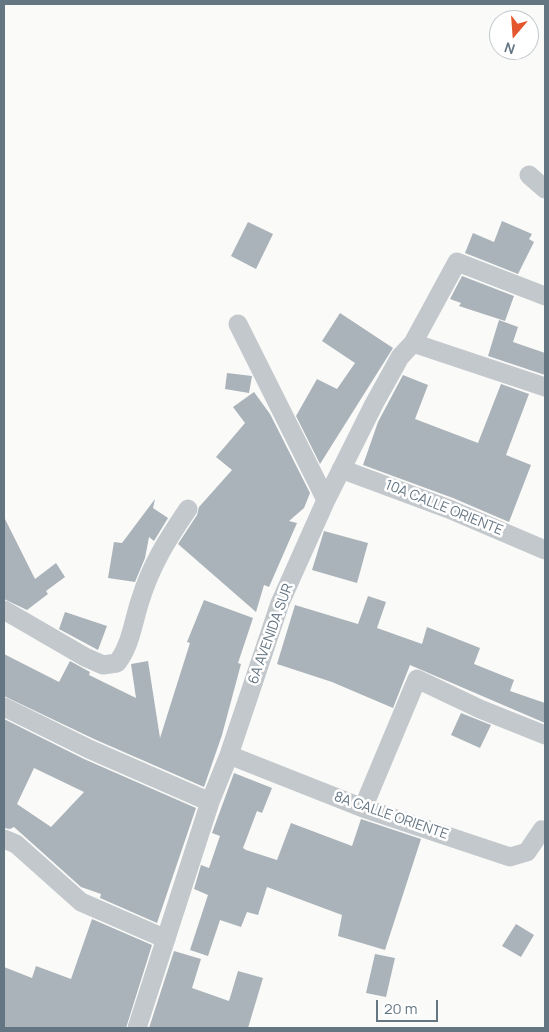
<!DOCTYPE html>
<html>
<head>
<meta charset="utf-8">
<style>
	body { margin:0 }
	#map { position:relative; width:549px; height:1032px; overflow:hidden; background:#fafaf8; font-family:Manrope,sans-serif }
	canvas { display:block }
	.frame { position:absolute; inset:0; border:5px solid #657683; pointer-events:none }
	.north { position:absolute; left:489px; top:10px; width:50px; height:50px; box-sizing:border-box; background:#fff; border:1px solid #c1c8cd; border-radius:50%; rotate:198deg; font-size:14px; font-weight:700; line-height:20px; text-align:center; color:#657683 }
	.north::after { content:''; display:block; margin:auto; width:18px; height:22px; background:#e4572e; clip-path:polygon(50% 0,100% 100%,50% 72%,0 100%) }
	.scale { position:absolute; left:376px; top:1000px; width:62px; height:22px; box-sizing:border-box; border:2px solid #657683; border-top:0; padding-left:6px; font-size:15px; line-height:18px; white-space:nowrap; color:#657683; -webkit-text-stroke:4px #fff; paint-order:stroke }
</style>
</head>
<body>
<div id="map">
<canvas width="549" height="1032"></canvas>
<div class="frame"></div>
<div class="north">N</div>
<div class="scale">20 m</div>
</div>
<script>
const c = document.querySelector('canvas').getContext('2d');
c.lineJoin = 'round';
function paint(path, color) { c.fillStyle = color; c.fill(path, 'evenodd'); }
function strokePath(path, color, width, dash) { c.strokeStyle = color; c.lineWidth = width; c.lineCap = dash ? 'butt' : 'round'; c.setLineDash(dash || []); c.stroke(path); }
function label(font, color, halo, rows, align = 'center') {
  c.font = font + ' Manrope,sans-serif'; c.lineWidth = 5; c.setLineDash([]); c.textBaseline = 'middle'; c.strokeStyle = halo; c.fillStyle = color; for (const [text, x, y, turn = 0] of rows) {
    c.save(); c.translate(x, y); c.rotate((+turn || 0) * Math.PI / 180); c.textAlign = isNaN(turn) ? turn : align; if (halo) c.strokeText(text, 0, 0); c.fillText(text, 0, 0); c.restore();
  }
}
const building = new Path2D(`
	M502,221L532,234L529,239L534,242L518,274L465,253L473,233L494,242Z
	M248,222L273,234L256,269L231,256Z
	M462,276L514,296L505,321L459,306L461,303L450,299Z
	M340,313L393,348L320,464L296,416L317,379L337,389L355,363L322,341Z
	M499,320L518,327L513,342L545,353V375L488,356Z
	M227,373L252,376L249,393L225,389Z
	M403,375L428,385L415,419L478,443L501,384L529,394L506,455L531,465L509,522L453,498L363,465L378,422Z
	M254,392L270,414L310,493L304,508L289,521L297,523L269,587L264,585L256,612L178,544L197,515L199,507L232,470L216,457L245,423L233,407Z
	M155,499L153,508L168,518L154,541L149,537L145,558L135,582L108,578L114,542L122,543Z
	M4,517L35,579L56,563L65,577L46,591L48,594L27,610L4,599Z
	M324,531L368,543L357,583L312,570Z
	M368,596L386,602L377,628L422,644L427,627L480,648L474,664L514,680L510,691L545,703V723L410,665L393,708L332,682L277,664L295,605L358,624Z
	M204,600L253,618L238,663L241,664L222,735L204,787L94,739L4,696V654L59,682L70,661L90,672L89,675L136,698L131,664L148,661L160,738L190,643L187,642Z
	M65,612L107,626L98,650L59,629Z
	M461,713L491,725L480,748L451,735Z
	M4,719L84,759L196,808L157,923L100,898L101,894L81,887L14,827L10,829L4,828ZM34,768L84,792L51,827L17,804Z
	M234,773L272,788L262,813L257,811L243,848L246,850L277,860L291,823L352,846L361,819L421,839L385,950L338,936L342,915L267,887L258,915L247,912L241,927L220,920L208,956L190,950L208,895L194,889L201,865L209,868L220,836L212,833Z
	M92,919L152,945L126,1028H4V967L32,978L36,966L71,979Z
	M516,924L534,935L521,957L502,946Z
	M174,951L201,959L192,988L229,1001L238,971L263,978L248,1028H149Z
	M375,954L395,958L386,997L366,993Z`);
const minor = new Path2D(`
	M529,175L545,189
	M238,324L326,500
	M413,343L545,387
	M341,469L449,509L545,550
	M4,610L85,657L103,665L117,663C131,645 133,622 140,601C151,565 167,540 188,509
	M4,707L89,749L210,802
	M229,755L363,808L510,857L527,852L542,830L545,831
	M363,808L417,679L480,709L545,735
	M4,839L16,844L81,902L166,939
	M137,1028L210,802L229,755L280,603L326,500L374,404L400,357L413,343L457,262L545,296`);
const streetNames = [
	["10A CALLE ORIENTE",444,508,22],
	["6A AVENIDA SUR",271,634,-70],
	["8A CALLE ORIENTE",391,816,19]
];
paint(building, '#aab3b9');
strokePath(minor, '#c3c8cc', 19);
label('14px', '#657683', '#fff', streetNames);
</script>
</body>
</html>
